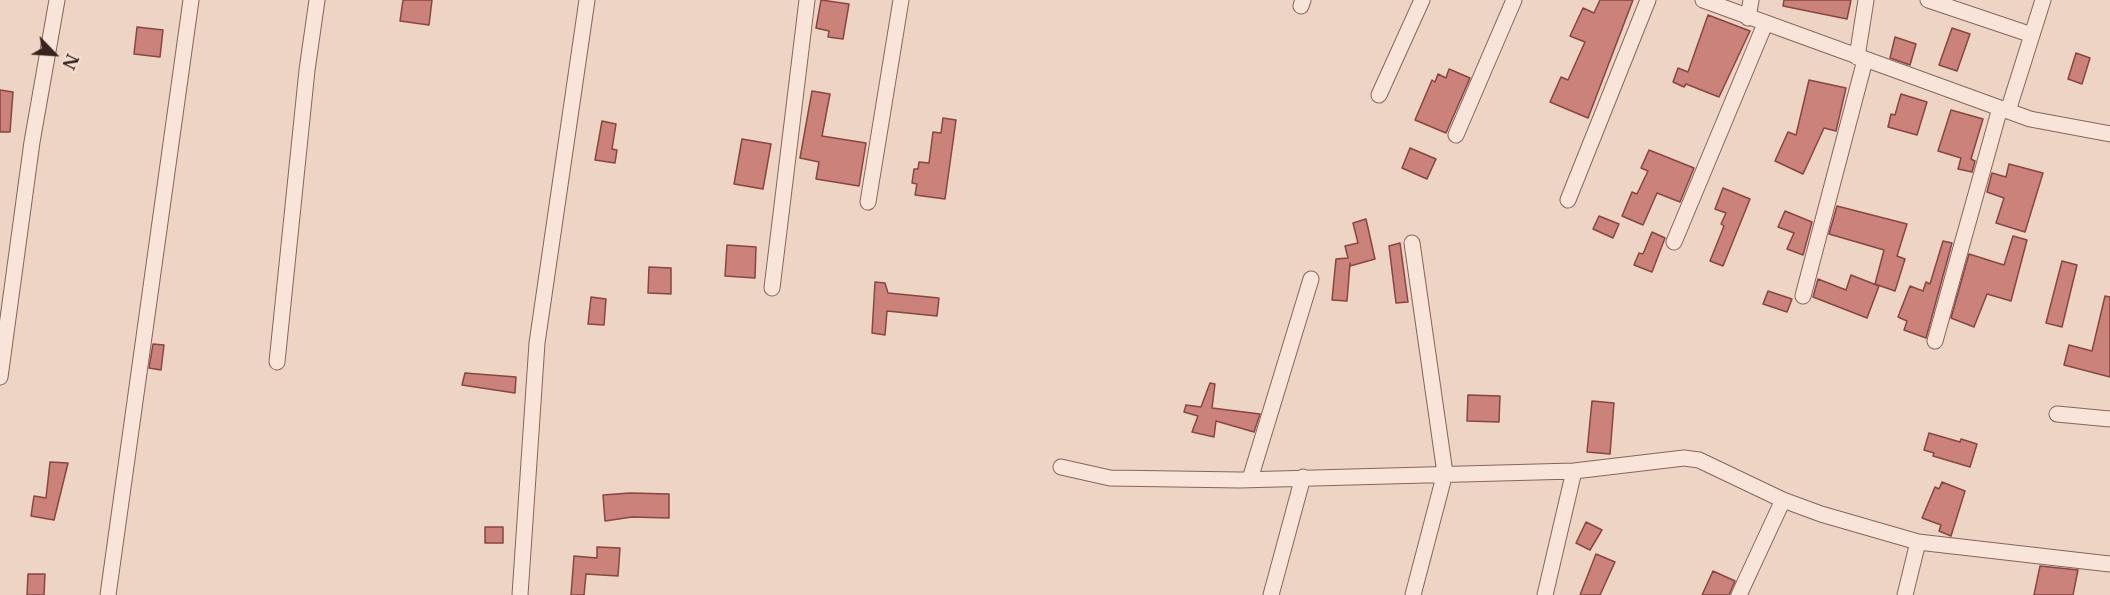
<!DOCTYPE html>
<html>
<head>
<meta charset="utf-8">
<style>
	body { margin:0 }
	#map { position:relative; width:2110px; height:595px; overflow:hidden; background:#edd4c5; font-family:"Libre Baskerville",serif }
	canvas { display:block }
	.north { position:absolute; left:24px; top:24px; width:60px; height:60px; -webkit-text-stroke:4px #f5e0d4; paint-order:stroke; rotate:115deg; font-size:16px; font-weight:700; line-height:24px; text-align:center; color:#38231f }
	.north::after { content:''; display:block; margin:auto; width:21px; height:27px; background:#38231f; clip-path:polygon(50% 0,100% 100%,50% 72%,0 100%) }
</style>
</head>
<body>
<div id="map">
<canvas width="2110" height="595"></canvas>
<div class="north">N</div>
</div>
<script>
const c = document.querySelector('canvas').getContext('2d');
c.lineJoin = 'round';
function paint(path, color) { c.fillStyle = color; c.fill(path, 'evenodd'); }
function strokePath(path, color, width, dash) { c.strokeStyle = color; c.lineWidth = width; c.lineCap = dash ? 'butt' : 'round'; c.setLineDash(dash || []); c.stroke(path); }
const building = new Path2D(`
	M403,0H432L429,25L400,21Z
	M821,0L849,4L843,39L828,37L829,31L816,28Z
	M1600,0H1633L1588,118L1550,102L1561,77L1568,80L1585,42L1570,36L1583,8L1594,13Z
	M1784,0H1851L1847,19L1783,6Z
	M1708,15L1750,31L1719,97L1686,84L1684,87L1673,82L1678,68L1688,72Z
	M137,27L163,30L160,57L134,54Z
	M1952,28L1970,34L1957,71L1939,65Z
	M1895,37L1916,44L1910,65L1890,58Z
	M2076,53L2090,58L2082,84L2068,79Z
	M1449,69L1470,78L1446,133L1415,120L1432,80L1435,82L1438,74L1446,78Z
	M1809,80L1846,88L1836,131L1824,128L1803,174L1775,161L1788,132L1796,135Z
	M0,90L13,92L10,132H0Z
	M812,91L830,94L822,136L866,143L859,186L816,179L819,162L800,158Z
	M1901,94L1927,102L1917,135L1888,127L1891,114L1895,115Z
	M1951,110L1983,119L1971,159L1975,161L1972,172L1958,169L1961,158L1938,151Z
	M943,118L956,120L945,199L915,195L917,184L912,183L914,169H918L919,162L929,163L933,132L941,133Z
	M602,121L616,124L612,149L617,150L615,163L595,160Z
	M742,139L771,144L763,189L734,184Z
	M1410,148L1436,159L1427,179L1402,168Z
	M1649,150L1694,168L1680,202L1657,193L1643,225L1622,216L1632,192L1637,194L1648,171L1641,168Z
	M2009,164L2043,173L2025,232L1996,223L2004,198L1987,192L1992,173L2006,177Z
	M1723,188L1750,199L1723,266L1710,261L1724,226L1721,224L1726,213L1715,209Z
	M1837,206L1907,224L1897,256L1905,259L1895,291L1875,284L1884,250L1829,234Z
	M1785,211L1812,222L1803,255L1787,249L1794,233L1778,227Z
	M1599,216L1619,224L1613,238L1593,229Z
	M1366,219L1375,259L1350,266V263L1347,301L1332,300L1336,259L1348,258L1345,246L1358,243L1353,223Z
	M1652,232L1665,238L1652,272L1634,265L1639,253L1643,254Z
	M2013,236L2027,240L2011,301L1987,294L1974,327L1951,318L1969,254L2004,265Z
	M1943,241L1952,243L1926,338L1904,330L1907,321L1898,317L1910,286L1923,291L1926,282L1930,284Z
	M1400,243L1408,302L1396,303L1389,246Z
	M727,245L756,247L755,278L725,276Z
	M2062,261L2077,265L2062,327L2046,323Z
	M649,267L671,268V294L648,293Z
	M1851,275L1879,286L1867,318L1813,297L1818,279L1846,290Z
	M875,282L885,283L888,293L939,298L937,316L887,311L885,335L872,333Z
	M1768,291L1792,299L1787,312L1763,304Z
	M2105,296L2110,297V377L2064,365L2069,345L2092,351Z
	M591,297L606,299L604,325L588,324Z
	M153,344L164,345L161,370L149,368Z
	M465,373L516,377L515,393L462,385Z
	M1210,383L1215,384L1212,408L1260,414L1254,432L1216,421L1214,437L1192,432L1198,416L1184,412L1186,405L1201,407Z
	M1468,395L1500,396L1499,422L1467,421Z
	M1592,401L1614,403L1610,454L1587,452Z
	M1929,433L1960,442L1961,439L1977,444L1970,467L1933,456L1934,453L1924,450Z
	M50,462L68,463L54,520L31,516L34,496L46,498Z
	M1942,482L1965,491L1951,536L1939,531L1941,525L1922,518L1935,487L1939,489Z
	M630,493L669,494V518L632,517L605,521L603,495Z
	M1586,522L1602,530L1590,550L1576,543Z
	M485,527H503V543H485Z
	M597,547L620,548L618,576L586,574L584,595H571L574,556L597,558Z
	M1596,554L1615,562L1600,595H1580Z
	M2040,566L2078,570L2073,595H2034Z
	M1713,571L1735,581L1729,595H1702Z
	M28,574H45L44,595H27Z`);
const street = new Path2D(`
	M1703,0L2030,119L2110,134
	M1928,0L2032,35
	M1301,6L1303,0
	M1748,18L1751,0
	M1857,57L1866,0
	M1379,95L1422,0
	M2008,111L2043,0
	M1456,135L1514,0
	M1568,200L1648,0
	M868,202L901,0
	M1674,242L1765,24
	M1412,243L1445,473L1413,595
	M772,288L807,0
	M1803,296L1865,60
	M1935,341L2000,108
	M277,362L307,70L317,0
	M0,377L32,142L57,0
	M2057,414L2110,419
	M1061,467L1110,478L1240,480L1574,471L1684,458L1699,460L1783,500L1821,514L1918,542L2110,564
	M1250,479L1311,279
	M108,595L191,0
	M520,595L537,343L587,0
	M1271,595L1303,477
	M1545,595L1574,471
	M1739,595L1783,500
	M1905,595L1918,542`);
paint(building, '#cb827b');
strokePath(building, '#874641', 1.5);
strokePath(street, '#88645b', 17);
strokePath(street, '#f8e4d8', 15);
</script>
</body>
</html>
